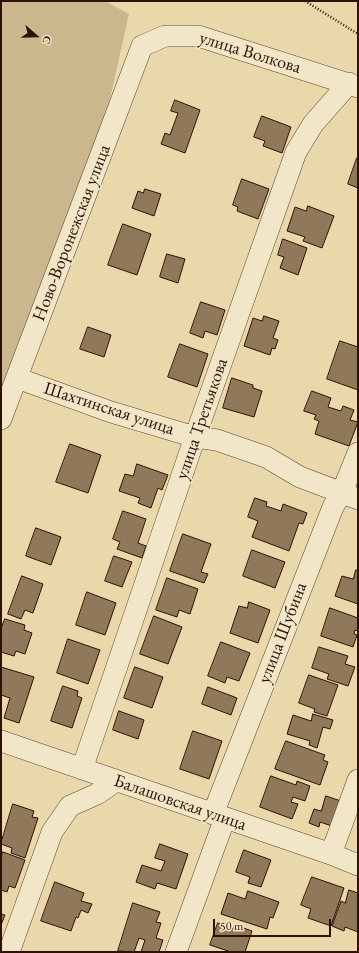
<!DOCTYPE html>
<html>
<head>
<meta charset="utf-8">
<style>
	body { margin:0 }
	#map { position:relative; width:359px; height:953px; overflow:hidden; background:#e9d9aa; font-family:"EB Garamond",serif }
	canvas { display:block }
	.frame { position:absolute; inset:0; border:2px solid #301003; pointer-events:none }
	.north { position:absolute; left:16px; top:16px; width:40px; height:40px; -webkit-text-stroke:3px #f1e6c8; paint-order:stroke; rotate:110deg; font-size:11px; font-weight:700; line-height:16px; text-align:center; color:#301003 }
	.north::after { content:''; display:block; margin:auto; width:14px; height:18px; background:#301003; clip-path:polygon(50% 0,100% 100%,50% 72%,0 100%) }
	.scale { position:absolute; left:213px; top:919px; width:118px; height:18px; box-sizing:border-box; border:2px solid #301003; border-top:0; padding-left:5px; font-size:12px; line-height:14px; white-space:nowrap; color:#301003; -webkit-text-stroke:3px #f1e6c8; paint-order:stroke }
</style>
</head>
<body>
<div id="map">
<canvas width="359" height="953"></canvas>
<div class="frame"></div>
<div class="north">С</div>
<div class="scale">50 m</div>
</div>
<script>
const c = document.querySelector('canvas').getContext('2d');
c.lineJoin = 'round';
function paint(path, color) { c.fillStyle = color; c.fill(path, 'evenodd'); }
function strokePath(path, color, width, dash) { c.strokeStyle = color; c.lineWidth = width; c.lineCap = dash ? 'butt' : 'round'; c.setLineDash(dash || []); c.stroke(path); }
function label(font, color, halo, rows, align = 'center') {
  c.font = font + ' "EB Garamond",serif'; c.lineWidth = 3.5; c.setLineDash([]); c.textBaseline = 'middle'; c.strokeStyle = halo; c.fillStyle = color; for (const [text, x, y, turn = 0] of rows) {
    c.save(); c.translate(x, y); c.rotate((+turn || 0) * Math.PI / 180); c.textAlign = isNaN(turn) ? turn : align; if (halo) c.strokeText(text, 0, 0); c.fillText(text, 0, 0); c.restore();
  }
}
const green = new Path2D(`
	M1,1H105L129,14L109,103L1,398Z`);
const building = new Path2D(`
	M175,100L200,110L185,153L161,144L165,133L170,135L178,113L171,111Z
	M262,116L291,127L282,153L263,146L265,141L254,137Z
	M357,158H358V188L348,184Z
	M242,179L269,189L258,219L237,211L238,207L233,205Z
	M145,189L161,194L154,216L132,208L138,191L143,193Z
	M308,206L334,216L322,248L303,241L305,237L287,231L295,207L306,211Z
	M123,224L151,234L137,275L108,265Z
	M283,239L307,248L298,275L280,268L284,257L278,255Z
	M167,254L185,259L178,283L160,277Z
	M201,302L225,310L217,335L205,331L203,338L190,333Z
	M264,316L279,321L273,338L278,340L275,349L272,348L270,355L244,346L253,318L262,321Z
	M88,327L111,335L104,357L80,349Z
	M340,341L358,347V390L327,379Z
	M180,344L208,354L197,387L168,377Z
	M232,378L253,385V388L262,391L254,417L223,408Z
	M312,391L331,398L328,407L341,411L343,406L354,410L350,420L358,422L349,446L315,434L319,421L314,419L316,415L304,411Z
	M70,444L101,455L88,493L56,482Z
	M137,464L168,475L162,490L158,488L151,508L138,503L140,498L119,491L125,474L133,476Z
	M255,498L267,502L266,506L281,511L283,504L307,513L303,524L299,523L289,551L252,537L258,521L248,517Z
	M123,511L146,519L138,543L146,546L142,558L117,549L120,542L113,539Z
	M36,528L61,537L51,565L26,556Z
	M183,534L211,544L201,572L208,574L204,583L170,571Z
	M252,550L285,562L275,588L243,576Z
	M114,556L132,562L122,587L105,581Z
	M356,570L358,571V604L335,596L342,576L353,579Z
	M22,576L43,584L33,613L25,610L21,619L8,614Z
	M167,578L198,589L190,614L179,610L177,617L156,610Z
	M87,592L116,603L105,635L76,625Z
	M249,602L270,610L258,643L230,633L239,606L247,608Z
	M330,608L358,618V631L355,630L354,634L357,635L353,647L321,636Z
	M154,616L182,627L168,664L140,654Z
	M5,619L25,625L24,630L32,633L25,654L16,651L14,656L1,652V629Z
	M68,639L100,650L88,684L57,673Z
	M221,642L250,653L239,681L227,677L225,683L208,676Z
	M319,647L348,656L345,664L355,667L348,686L327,679L329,674L312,668Z
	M1,667L34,677L19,723L4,718L10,698L1,695Z
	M135,667L163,677L152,708L124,698Z
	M309,675L338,685L327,716L314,712L315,709L299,703Z
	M63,686L78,691L77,696L82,698L72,728L51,721Z
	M208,687L237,698L231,715L202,704Z
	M119,711L144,720L138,739L113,730Z
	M313,714L333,720L330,729L323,727L317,748L309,745L310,741L287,734L293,715L311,721Z
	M193,731L222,741L209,779L180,769Z
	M286,741L325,755L323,760L328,762L320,785L275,769Z
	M271,776L296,785L297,781L310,786L305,801L293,797L291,802L298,804L292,819L260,807Z
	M326,796L341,801L332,826L320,822L319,827L309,823L314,809L321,811Z
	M13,804L34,811L32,817L38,818L25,858L11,853L12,848L1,844Z
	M160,844L188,854L176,889L157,883L155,889L136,882L142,865L161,871L165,861L155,858Z
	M244,850L271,860L261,887L248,883L250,877L236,872Z
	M3,852L25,860L15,888L9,886L7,892L1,890V858Z
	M312,877L344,888L331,926L308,918L311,909L301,905Z
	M55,882L84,893L81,901L92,904L88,913L81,910L78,918L76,917L71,931L41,921Z
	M349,890L358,893V932L345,927L344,931L332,926L341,901L345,903Z
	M248,891L279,902L273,918L270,917L267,929L221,914L228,893L245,899Z
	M133,903L160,912L156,922L161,923L156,938L163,940L159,952H141L145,940L139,938L134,952L118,951Z
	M1,914L5,915L1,925Z
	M218,923L233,929L235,925L252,931L245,952H231L210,945Z`);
const path = new Path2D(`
	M305,1L358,34`);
const minor = new Path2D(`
	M17,378L111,412L195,437L217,440L266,457L300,477L358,499
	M1,419L142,46L165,36H198L358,87
	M1,741L331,854L358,865
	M82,769L195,437L296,152L313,124L349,83
	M213,814L333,507L342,492L358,453
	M331,854L358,780
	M9,952L52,832L70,806L97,794L116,781
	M176,952L225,818`);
const streetNames = [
	["улица Волкова",250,53,17],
	["Ново-Воронежская улица",72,233,-69],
	["Шахтинская улица",109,409,18],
	["улица Третьякова",202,419,-71],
	["улица Шубина",283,633,-69],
	["Балашовская улица",180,803,19]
];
paint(green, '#cab78e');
paint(building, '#90795a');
strokePath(building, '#301003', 1);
strokePath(minor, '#5e422d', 22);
strokePath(path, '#301003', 2.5, [1, 2]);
strokePath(minor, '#f1e6c8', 21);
label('18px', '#301003', '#f1e6c8', streetNames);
</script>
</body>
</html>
